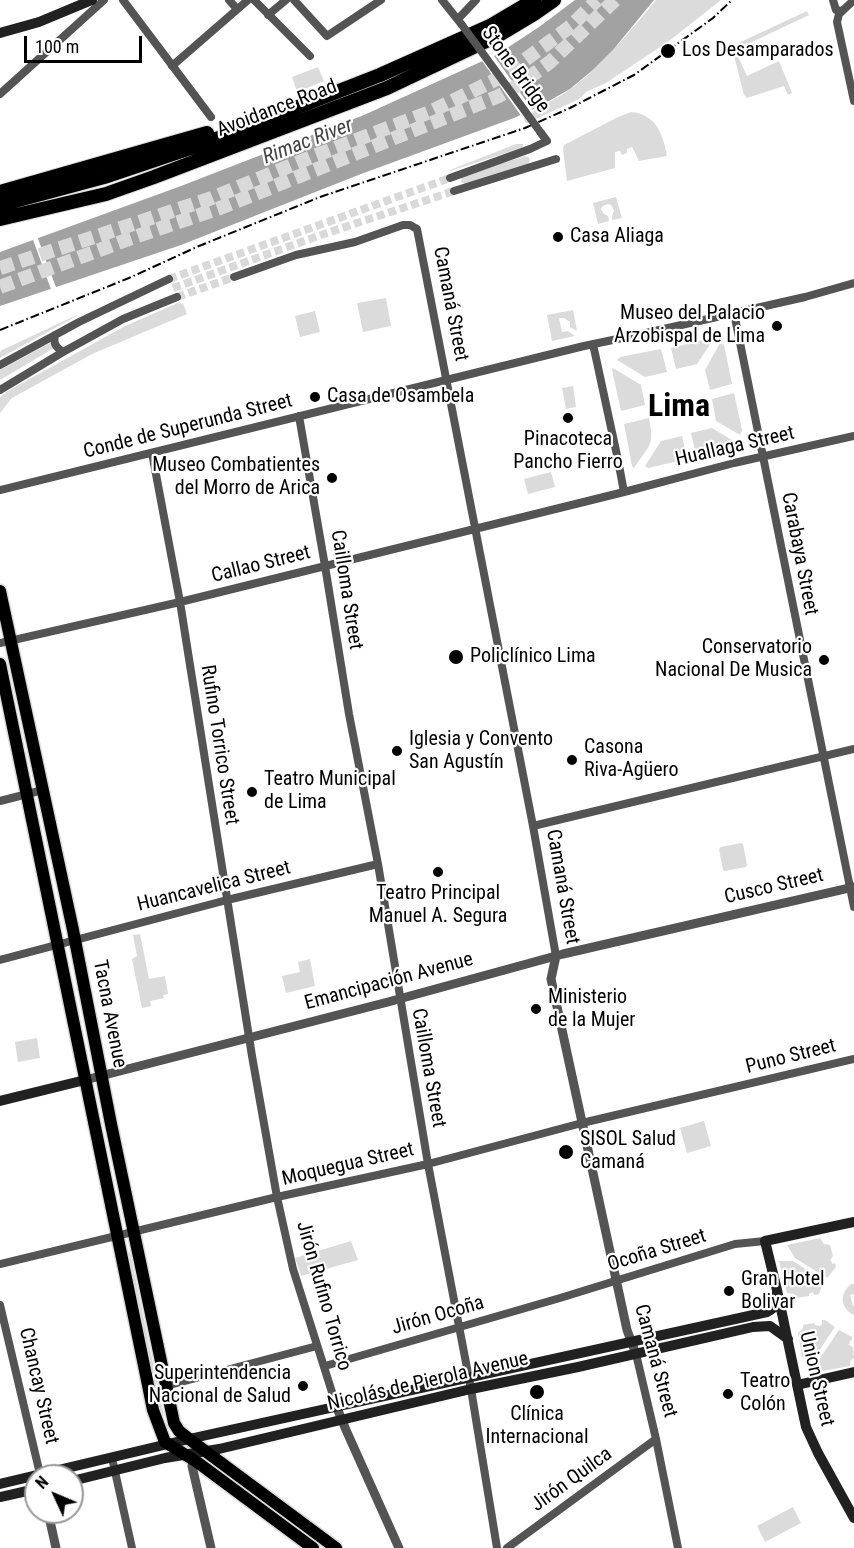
<!DOCTYPE html>
<html>
<head>
<meta charset="utf-8">
<style>
	body { margin:0 }
	#map { position:relative; width:854px; height:1548px; overflow:hidden; background:#fff; font-family:"Roboto Condensed",sans-serif }
	canvas { display:block }
	.north { position:absolute; left:24px; top:1464px; width:60px; height:60px; box-sizing:border-box; background:#fff; border:2px solid #999; border-radius:50%; rotate:314deg; font-size:16px; font-weight:700; line-height:24px; text-align:center; color:#000 }
	.north::after { content:''; display:block; margin:auto; width:21px; height:27px; background:#000; clip-path:polygon(50% 0,100% 100%,50% 72%,0 100%) }
	.scale { position:absolute; left:24px; top:36px; width:118px; height:27px; box-sizing:border-box; border:3px solid #000; border-top:0; padding-left:8px; font-size:18px; line-height:21px; white-space:nowrap; color:#000; -webkit-text-stroke:4px #fff; paint-order:stroke }
</style>
</head>
<body>
<div id="map">
<canvas width="854" height="1548"></canvas>
<div class="north">N</div>
<div class="scale">100 m</div>
</div>
<script>
const c = document.querySelector('canvas').getContext('2d');
c.lineJoin = 'round';
function paint(path, color) { c.fillStyle = color; c.fill(path, 'evenodd'); }
function strokePath(path, color, width, dash) { c.strokeStyle = color; c.lineWidth = width; c.lineCap = dash ? 'butt' : 'round'; c.setLineDash(dash || []); c.stroke(path); }
function label(font, color, halo, rows, align = 'center') {
  c.font = font + ' "Roboto Condensed",sans-serif'; c.lineWidth = 4.5; c.setLineDash([]); c.textBaseline = 'middle'; c.strokeStyle = halo; c.fillStyle = color; for (const [text, x, y, turn = 0] of rows) {
    c.save(); c.translate(x, y); c.rotate((+turn || 0) * Math.PI / 180); c.textAlign = isNaN(turn) ? turn : align; if (halo) c.strokeText(text, 0, 0); c.fillText(text, 0, 0); c.restore();
  }
}
const green = new Path2D(`
	M656,0H721L669,41L606,83L586,92L579,99L527,123L525,122L524,118C540,105 560,98 576,85C606,61 631,30 656,0Z
	M807,11L809,15L735,50L747,76L779,61L792,93L788,95L784,86L747,98L744,95L732,48V46Z
	M318,67L324,81L297,92L292,77Z
	M631,112C656,114 663,134 667,156L639,161L632,147L627,149V153L622,155L620,151L615,152V168L567,181L563,149L564,145L618,117Z
	M516,144H523V146L522,148L450,171V170Z
	M525,156L528,157L530,159L528,165L465,184L461,182L462,177L465,175Z
	M616,197L622,218L612,220V216L614,210L611,205L608,204L603,206L601,209L603,213L608,216L609,221L598,224L593,203Z
	M386,298L391,326L363,332L357,303Z
	M180,302L181,304L183,303L187,314L92,354L12,398L0,413V397L8,391L125,326Z
	M573,310L577,331L570,327V322L564,318H559L562,332L568,331L575,336L552,341L547,315Z
	M315,311L320,332L300,337L295,316Z
	M77,315V316L0,358V352L2,350Z
	M710,338L713,340L697,364L676,369L671,348Z
	M52,342L54,348L0,380V370Z
	M720,343L724,345L732,384L710,390L705,370Z
	M661,349L667,372L645,377L617,360L620,357Z
	M613,368L641,385L645,405L621,411L612,370Z
	M573,386L576,407L566,409L562,388Z
	M734,393L742,430L740,435L716,421L712,399Z
	M649,418C655,447 649,445 634,468L632,466L624,424Z
	M712,428L735,442L733,446L696,455L691,433Z
	M682,436L687,459L648,468L645,466L661,441Z
	M551,472L555,487L528,494L524,479Z
	M741,843L743,844L747,865L746,867L725,871L723,870L719,849L721,847Z
	M140,934L149,979L165,976L168,994L163,995L164,998L150,1001L151,1006L142,1008L132,959L137,956L133,935Z
	M310,959L315,986L286,993L282,976L300,972L298,962Z
	M37,1038L40,1058L18,1062L15,1042Z
	M704,1121L711,1146L687,1153L680,1128Z
	M820,1238L824,1244L830,1245L833,1256L830,1260L833,1264L835,1263L836,1267L827,1278L795,1258L787,1245Z
	M351,1241L358,1260L301,1276L295,1258Z
	M130,1252L164,1416L161,1417L127,1253Z
	M779,1261H793L824,1281L819,1294L815,1295L812,1292L809,1294V1296L796,1298L794,1294L787,1293Z
	M851,1284H854V1294L850,1295L853,1306H854V1315C840,1308 839,1294 851,1284Z
	M822,1320H825L835,1327L814,1358L808,1361L802,1357L798,1333L803,1328V1325L814,1323L815,1325L820,1326L822,1324Z
	M839,1330L852,1337V1340L850,1341L849,1345L853,1347L854,1358L850,1361V1366L823,1371L819,1368L818,1361Z
	M793,1507L801,1523L765,1542L757,1526Z`);
const water = new Path2D(`
	M575,0H654L613,50L594,69L570,89L540,106L514,118L361,174L181,245L0,306V252L181,186L364,115L498,54L539,27Z`);
const pier = new Path2D(`
	M492,53L534,112L522,117L480,58Z
	M37,236L57,290L52,292L32,237Z`);
const minorTunnel = new Path2D(`
	M169,279L450,178
	M173,288L321,235L454,191
	M177,297L234,277`);
const motorwayTunnel = new Path2D(`
	M0,268L212,198L314,156L430,112L503,76L571,26L597,0
	M0,287L129,239L220,208L499,96L520,84L550,62L615,0`);
const minor = new Path2D(`
	M123,0L211,117
	M229,0L237,9
	M254,0L310,56
	M294,0L327,36L381,0
	M442,0L462,25
	M833,0L836,10L841,11
	M854,0L839,14L837,22L854,101
	M268,15L286,0
	M458,19L476,0
	M172,66L248,0
	M0,94L104,0
	M450,178L530,149L547,141L541,133
	M454,191L556,159
	M234,277L296,255L355,242L403,225H410L417,229L533,826L556,956
	M734,313L854,907
	M55,335C53,344 56,347 63,352
	M593,344L618,460L624,492
	M0,365L79,322L169,279
	M0,390L63,352L123,319L177,297
	M299,416L325,566L349,714L378,864L428,1164L471,1389L497,1548
	M152,453L180,602L252,1056L277,1197L293,1269L337,1408
	M0,490L584,346L646,333L805,297L854,283
	M0,643L180,602L624,492L734,463L854,436
	M0,801L43,790
	M533,826L854,749
	M0,960L227,900L378,864
	M0,1264L277,1197L428,1164L582,1123L854,1059
	M0,1305L40,1474
	M636,1354L656,1439L678,1548
	M325,1366L560,1298L735,1244L765,1241
	M166,1386L317,1346
	M112,1458L132,1548
	M507,1548L656,1439`);
const tertiary = new Path2D(`
	M556,956L551,979L627,1330L636,1354
	M85,1080L388,1002L563,954L854,887
	M337,1408L346,1430L399,1548
	M192,1466L211,1548
	M48,1512L56,1548`);
const secondary = new Path2D(`
	M0,33L39,22L92,0
	M0,1101L85,1080
	M854,1222L765,1241L777,1290L806,1427L818,1453L854,1518
	M797,1385L854,1372
	M72,1481L165,1458L219,1449L471,1389L578,1367L753,1327L770,1326L788,1339
	M0,1484L189,1439L767,1312C777,1308 777,1300 777,1290
	M0,1497L36,1489`);
const primary = new Path2D(`
	M0,591L73,930L111,1124L174,1423L179,1431L189,1439L336,1548
	M0,664L148,1385L153,1410L165,1442L197,1462L313,1548`);
const motorway = new Path2D(`
	M0,192L207,133
	M0,205L104,177L211,141L380,75L490,26L534,0
	M0,219L106,194L154,177L387,88L499,35L534,14L554,0`);
const rail = new Path2D(`
	M0,330L129,278L199,246L320,197L525,128L570,108L634,75L713,18L732,0`);
const minorBridge = new Path2D(`
	M462,25L541,133`);
const markers = [
	[668,51,8,"#000"],
	[558,237,6,"#000"],
	[777,326,6,"#000"],
	[315,397,6,"#000"],
	[568,418,6,"#000"],
	[332,478,6,"#000"],
	[456,657,8,"#000"],
	[824,660,6,"#000"],
	[397,751,6,"#000"],
	[572,760,6,"#000"],
	[252,792,6,"#000"],
	[438,872,6,"#000"],
	[536,1009,6,"#000"],
	[566,1152,8,"#000"],
	[729,1291,6,"#000"],
	[303,1386,6,"#000"],
	[537,1392,8,"#000"],
	[728,1394,6,"#000"]
];
const poiNames = [
	["Los Desamparados",682,51],
	["Casa Aliaga",570,237],
	["Museo del Palacio",765,314,"right"],
	["Arzobispal de Lima",765,337,"right"],
	["Casa de Osambela",327,397],
	["Pinacoteca",568,440,"center"],
	["Pancho Fierro",568,463,"center"],
	["Museo Combatientes",320,466,"right"],
	["del Morro de Arica",320,489,"right"],
	["Conservatorio",812,648,"right"],
	["Nacional De Musica",812,671,"right"],
	["Policlínico Lima",470,657],
	["Iglesia y Convento",409,740],
	["San Agustín",409,763],
	["Casona",584,748],
	["Riva-Agüero",584,771],
	["Teatro Municipal",264,780],
	["de Lima",264,803],
	["Teatro Principal",438,894,"center"],
	["Manuel A. Segura",438,917,"center"],
	["Ministerio",548,998],
	["de la Mujer",548,1021],
	["SISOL Salud",580,1140],
	["Camaná",580,1163],
	["Gran Hotel",741,1280],
	["Bolivar",741,1303],
	["Superintendencia",291,1374,"right"],
	["Nacional de Salud",291,1397,"right"],
	["Teatro",740,1382],
	["Colón",740,1405],
	["Clínica",537,1415,"center"],
	["Internacional",537,1438,"center"]
];
const streetNames = [
	["Stone Bridge",515,70,54],
	["Avoidance Road",277,109,-21],
	["Camaná Street",450,304,79],
	["Conde de Superunda Street",188,427,-14],
	["Huallaga Street",735,447,-13],
	["Carabaya Street",799,554,79],
	["Callao Street",261,565,-14],
	["Cailloma Street",346,590,81],
	["Rufino Torrico Street",219,745,81],
	["Huancavelica Street",214,887,-14],
	["Camaná Street",562,887,80],
	["Cusco Street",774,887,-13],
	["Emancipación Avenue",389,982,-15],
	["Tacna Avenue",109,1014,79],
	["Puno Street",791,1057,-14],
	["Cailloma Street",428,1068,80],
	["Moquegua Street",348,1165,-13],
	["Ocoña Street",657,1251,-17],
	["Jirón Rufino Torrico",323,1296,74],
	["Jirón Ocoña",438,1316,-16],
	["Camaná Street",655,1361,75],
	["Union Street",816,1379,77],
	["Nicolás de Pierola Avenue",428,1382,-13],
	["Chancay Street",38,1386,77],
	["Jirón Quilca",572,1480,-36]
];
const waterNames = [
	["Rimac River",308,142,-21]
];
const townNames = [
	["Lima",679,408]
];
paint(green, '#dbdbdb');
paint(water, '#a2a2a2');
paint(pier, '#fff');
strokePath(minorTunnel, '#d9d9d9', 8, [8, 4]);
strokePath(motorwayTunnel, '#d9d9d9', 14, [14, 7]);
strokePath(primary, '#dbdbdb', 15);
strokePath(motorway, '#dbdbdb', 16);
strokePath(minor, '#545454', 8);
strokePath(tertiary, '#545454', 9);
strokePath(secondary, '#212121', 10);
strokePath(primary, '#000', 12);
strokePath(motorway, '#000', 14);
strokePath(rail, '#000', 2, [9, 3, 1.5, 3]);
strokePath(minorBridge, '#545454', 8);
for (const [x, y, r, color] of markers) { const dot = new Path2D(); dot.arc(x, y, r, 0, 2 * Math.PI); c.fillStyle = color; c.fill(dot); strokePath(dot, '#fff', 2); }
label('20px', '#000', '#fff', poiNames, 'left');
label('20px', '#000', '#fff', streetNames);
label('italic 21px', '#434343', '#fff', waterNames);
label('bold 32px', '#000', '#fff', townNames);
</script>
</body>
</html>
